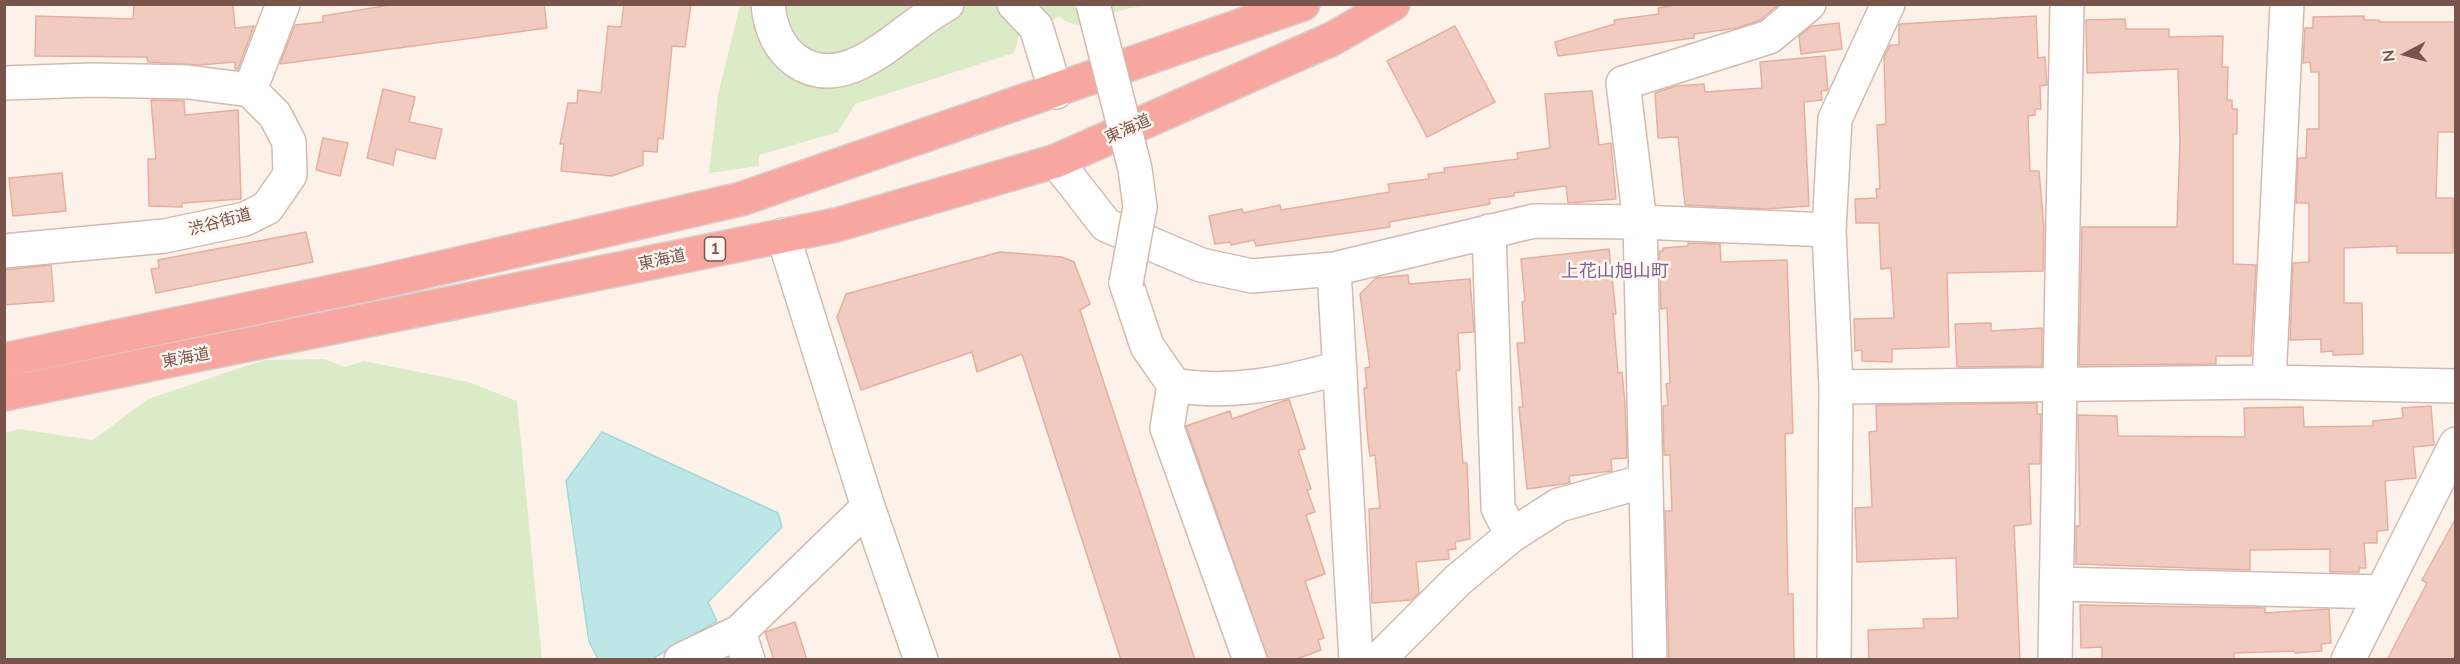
<!DOCTYPE html>
<html>
<head>
<meta charset="utf-8">
<style>
	body { margin:0 }
	#map { position:relative; width:2460px; height:664px; overflow:hidden; background:#fdf2e9; font-family:Mulish,sans-serif }
	canvas { display:block }
	.frame { position:absolute; inset:0; border:6px solid #78544c; pointer-events:none }
	.north { position:absolute; left:2376px; top:24px; width:60px; height:60px; -webkit-text-stroke:4px #fff6f0; paint-order:stroke; rotate:264deg; font-size:16px; font-weight:700; line-height:24px; text-align:center; color:#78544c }
	.north::after { content:''; display:block; margin:auto; width:21px; height:27px; background:#78544c; clip-path:polygon(50% 0,100% 100%,50% 72%,0 100%) }
</style>
</head>
<body>
<div id="map">
<canvas width="2460" height="664"></canvas>
<div class="frame"></div>
<div class="north">N</div>
</div>
<script>
const c = document.querySelector('canvas').getContext('2d');
c.lineJoin = 'round';
function paint(path, color) { c.fillStyle = color; c.fill(path, 'evenodd'); }
function strokePath(path, color, width, dash) { c.strokeStyle = color; c.lineWidth = width; c.lineCap = dash ? 'butt' : 'round'; c.setLineDash(dash || []); c.stroke(path); }
function label(font, color, halo, rows, align = 'center') {
  c.font = font + ' Mulish,"Noto Sans JP",sans-serif'; c.lineWidth = 5; c.setLineDash([]); c.textBaseline = 'middle'; c.strokeStyle = halo; c.fillStyle = color; for (const [text, x, y, turn = 0] of rows) {
    c.save(); c.translate(x, y); c.rotate((+turn || 0) * Math.PI / 180); c.textAlign = isNaN(turn) ? turn : align; if (halo) c.strokeText(text, 0, 0); c.fillText(text, 0, 0); c.restore();
  }
}
const green = new Path2D(`
	M740,5H1149L1126,9L1076,25L1065,21L1060,16L1019,36L1014,53L855,104L838,132L759,155V166L709,173L718,95Z
	M325,359L345,367L364,361L468,382L517,401L542,659H5V433L18,429L93,440L148,399L264,360Z`);
const water = new Path2D(`
	M602,432L778,513L782,527L708,602L717,621L652,659H598L589,642L566,481Z`);
const building = new Path2D(`
	M134,4H233L235,28L254,26L238,69H235V62L199,65L148,62L147,57L35,56L36,16L133,19Z
	M396,4H544L547,28L280,64L295,25L323,22V16Z
	M624,4H691L685,47L672,46L663,139L658,138L657,152L643,151V165L612,176L561,171L564,144H560L568,103H577L578,90L601,93L608,26L621,27Z
	M1681,4H1779L1760,20L1737,28L1694,34V38L1558,56L1555,42L1615,24L1614,20L1659,14L1658,8Z
	M2036,16L2038,58L2045,57L2047,85L2040,86L2041,109H2035V115L2028,116L2030,171H2039L2044,227L2043,271L1947,273L1949,347L1892,349V362L1862,361V350L1855,351L1854,319L1894,318L1891,268L1881,269L1879,223H1856L1855,199L1877,198L1876,189H1880L1877,125L1886,124L1884,57L1890,45H1899V24Z
	M2364,16V20H2379V22H2456V132H2438L2436,198H2453V253H2397V246L2344,248V303H2362L2363,354L2333,355V351L2321,352V339L2290,340L2293,263L2309,262V203H2296L2298,158H2306L2307,129H2319V72H2311L2310,62L2303,63L2305,28H2313V17Z
	M2125,19L2126,29H2169V37L2223,36L2222,67H2228L2227,100H2232V109H2237V134H2233V264L2256,265L2251,356H2216V364L2079,365L2082,227H2177L2180,144L2178,69L2087,73L2086,20Z
	M1839,23L1842,49L1801,54L1799,36L1812,26Z
	M1455,26L1495,102L1427,137L1387,61Z
	M1825,56L1828,90L1821,91L1822,100L1804,102L1809,206L1765,209L1685,205L1678,137L1658,138L1655,93L1676,86L1704,84L1705,92L1762,88L1760,62Z
	M383,89L415,97L409,122L442,129L435,159L396,149L393,165L367,158Z
	M1592,91L1599,145L1611,143L1616,199L1568,203L1566,186L1514,193V196L1489,199L1490,204L1389,222L1390,227L1256,246L1254,240L1231,245L1230,242L1215,244L1209,216L1242,209L1243,213L1280,205L1281,210L1390,192L1388,184L1429,179L1428,174L1445,172L1444,168L1518,159L1517,153L1550,148L1545,94Z
	M151,100L184,101L185,115L238,110L241,199L182,203V207L149,206L148,159H156Z
	M323,138L348,143L340,176L316,170Z
	M62,173L66,211L13,216L9,178Z
	M306,232L313,262L156,293L151,269L159,268L158,260Z
	M1688,243L1720,244L1721,262L1787,260L1793,433L1785,434L1788,594H1793L1794,660H1669L1665,511H1672L1670,455H1664L1663,406L1668,405L1666,384L1670,383L1667,308L1661,309L1659,251H1663V248L1688,246Z
	M1609,249L1616,314H1613L1618,373L1622,372L1625,404L1627,458L1611,459L1612,471L1569,476L1570,483L1527,489L1519,407H1523L1517,343H1525L1522,302L1525,301L1521,259Z
	M1000,252L1062,257L1074,262L1090,304L1080,310L1195,660H1121L1022,354L977,372L972,352L861,390L837,317L846,294Z
	M51,265L54,301L4,305V270Z
	M1408,275L1409,284L1470,279L1474,332L1458,333L1460,370L1456,371L1463,463H1467L1470,539L1455,542L1456,549L1448,550L1449,559L1416,562L1419,593L1411,600L1372,603L1369,509L1380,508L1375,455L1370,456L1368,441L1364,388H1367L1365,368L1370,367L1360,294L1376,278Z
	M1991,323V331L2042,328V366L1957,367L1955,324Z
	M1289,399L1305,449L1298,450L1311,489L1307,490L1315,512L1306,515L1325,574L1305,581L1324,638L1318,640L1321,650L1294,660H1268L1186,426L1230,411L1232,419Z
	M2037,403V414H2041L2040,464H2029L2031,524L2014,526L2020,660H1869L1868,630L1924,628L1923,619L1958,618L1956,558L1857,562L1855,508L1872,507L1869,432L1877,431L1876,405Z
	M2431,406L2434,445L2413,447L2416,478L2385,481L2388,530L2377,531V543H2364L2366,568H2359V572H2330V549L2250,550V570L2076,564V526H2080L2078,415L2117,416L2118,436L2245,437L2244,408L2303,407L2304,427L2373,426V421L2403,418L2402,408Z
	M2456,518V660H2387L2427,583L2422,580Z
	M2080,605L2265,608V613L2329,609L2331,643L2321,644L2322,651L2295,653L2294,651L2234,653V660H2102V647L2081,648Z
	M795,622L807,660H774L765,632Z`);
const street = new Path2D(`
	M768,4C770,27 777,46 795,60C848,98 902,27 947,4
	M1014,4L1036,27L1056,92
	M250,90L283,4
	M1056,161L1106,225L1201,265L1252,276L1334,269L1534,221L1640,222L1829,230
	M1489,231L1498,508L1512,535
	M783,235L868,507L921,660
	M1334,269L1356,660
	M1126,283L1147,346L1174,385L1167,428L1250,660
	M2269,382L2287,4
	M1174,385C1229,395 1286,383 1339,368
	M1836,387L2269,382L2456,386
	M2056,584L2382,592
	M739,632L748,660
	M681,660L739,632L868,507
	M1378,660L1458,580L1512,535L1559,505L1645,481
	M1650,660L1640,222L1623,83L1769,37L1809,4
	M1834,660L1836,387L1829,230L1835,119L1888,4
	M2055,660L2067,4
	M2348,660L2456,444`);
const secondary = new Path2D(`
	M4,83L92,80L188,82L250,90L275,115L289,142L290,175L267,208L245,219L165,236L4,251`);
const highway = new Path2D(`
	M4,360L379,282L741,199L1303,4
	M4,394L836,225L1056,161L1332,39L1393,4`);
const streetBridge = new Path2D(`
	M1093,4L1135,169L1140,207L1126,283`);
const shields = [
	[715,249,21]
];
const shieldNames = [
	["1",715,249]
];
const streetNames = [
	["東海道",1128,129,-24],
	["渋谷街道",220,222,-15],
	["東海道",662,260,-12],
	["東海道",186,358,-11]
];
const neighbourhoodNames = [
	["上花山旭山町",1615,272]
];
paint(green, '#dcebc7');
paint(water, '#bde7e6');
strokePath(water, '#a3d9d8', 1.5);
paint(building, '#f2cbc0');
strokePath(building, '#e5afa0', 1.5);
strokePath(street, '#d2bab1', 36);
strokePath(secondary, '#d5b9ae', 36);
strokePath(highway, '#d9cfcd', 36);
strokePath(street, '#fff', 33);
strokePath(secondary, '#fff', 33);
strokePath(highway, '#f7a7a0', 33);
strokePath(streetBridge, '#d2bab1', 36, []);
strokePath(streetBridge, '#fff', 33);
for (const [x, y, w] of shields) { const box = new Path2D(); box.roundRect(x - w / 2, y - 12, w, 24, 4.5); c.fillStyle = '#fff6f0'; c.fill(box); strokePath(box, '#78544c', 1.5); }
label('bold 15px', '#78544c', null, shieldNames);
label('16px', '#78544c', '#fff6f0', streetNames);
label('18px', '#7b6494', '#fff6f0', neighbourhoodNames);
</script>
</body>
</html>
